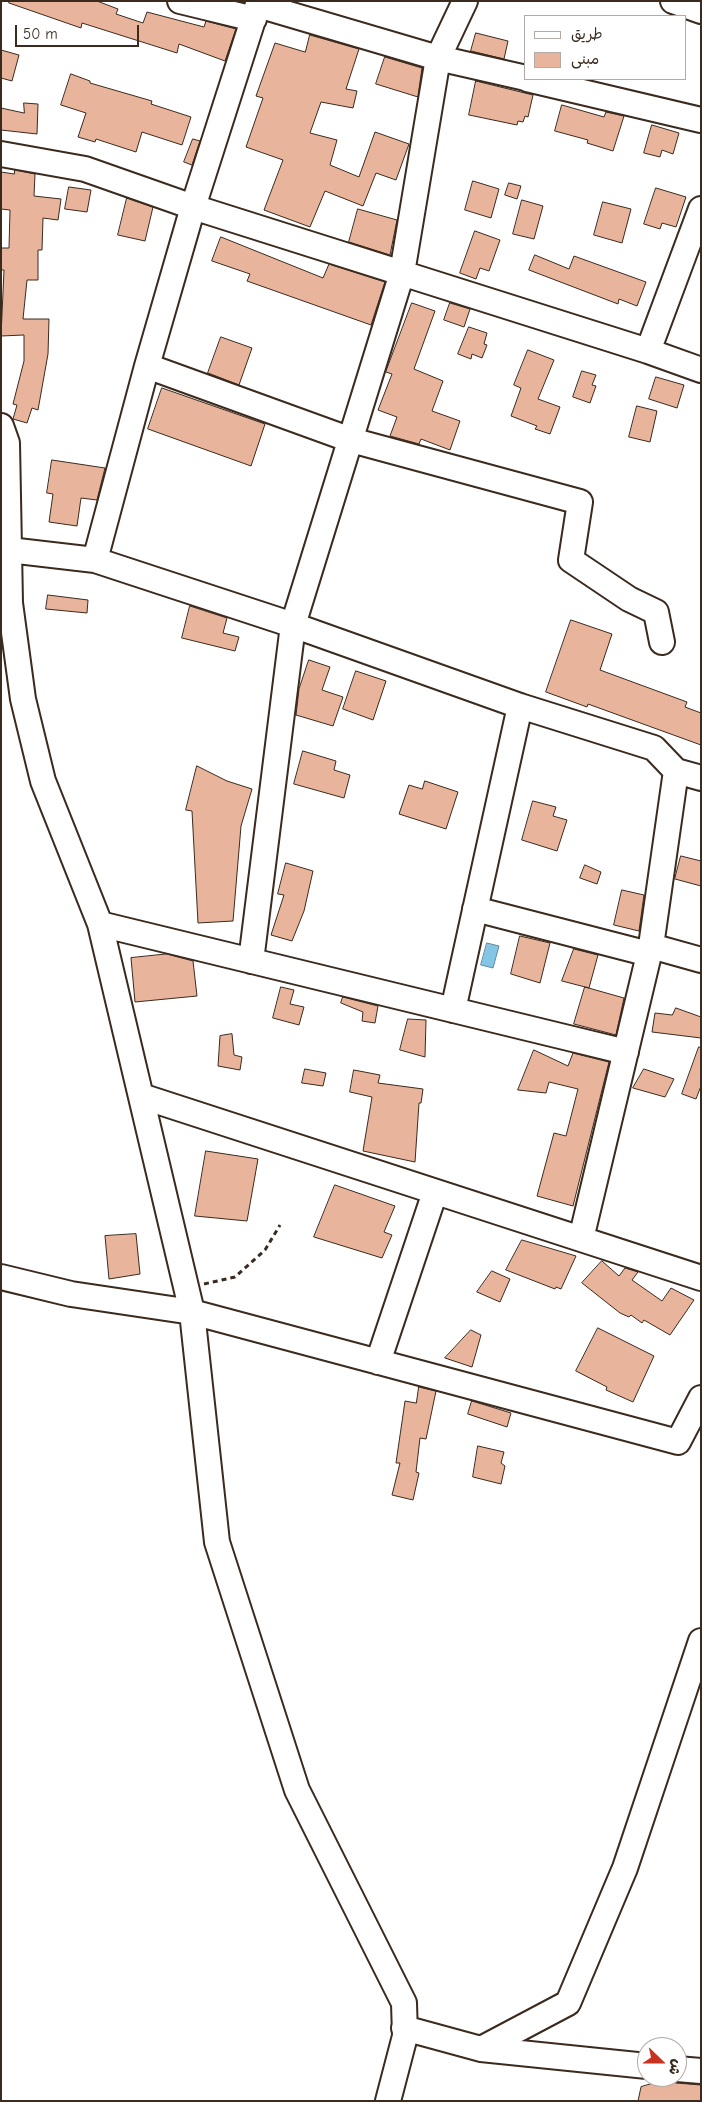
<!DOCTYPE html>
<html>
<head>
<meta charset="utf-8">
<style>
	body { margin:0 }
	#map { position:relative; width:702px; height:2102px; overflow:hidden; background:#fff; font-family:"Comic Neue","Playpen Sans Arabic",sans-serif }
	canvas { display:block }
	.frame { position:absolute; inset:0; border:2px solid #3b2a1e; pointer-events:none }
	.legend { position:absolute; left:524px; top:15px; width:162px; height:65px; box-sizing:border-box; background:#fff; border:1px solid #b1aaa5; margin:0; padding:6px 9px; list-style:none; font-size:15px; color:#3b2a1e }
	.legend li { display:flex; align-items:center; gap:10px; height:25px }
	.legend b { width:25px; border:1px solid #b1aaa5 }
	.north { position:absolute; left:637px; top:2037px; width:50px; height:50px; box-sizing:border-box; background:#fff; border:1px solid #b1aaa5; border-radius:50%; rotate:112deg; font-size:14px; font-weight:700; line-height:20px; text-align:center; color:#3b2a1e }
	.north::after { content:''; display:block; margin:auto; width:18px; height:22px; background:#c8321e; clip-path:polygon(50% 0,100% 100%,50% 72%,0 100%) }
	.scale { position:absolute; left:15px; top:25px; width:124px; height:22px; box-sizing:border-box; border:2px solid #3b2a1e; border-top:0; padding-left:6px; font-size:15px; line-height:18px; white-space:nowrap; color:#3b2a1e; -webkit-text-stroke:4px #fff; paint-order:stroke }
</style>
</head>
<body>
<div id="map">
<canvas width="702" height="2102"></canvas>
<div class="frame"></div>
<ul class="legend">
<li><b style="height:6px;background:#fff"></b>طريق</li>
<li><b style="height:14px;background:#e8b49b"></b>مبنى</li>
</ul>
<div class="north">ش</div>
<div class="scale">50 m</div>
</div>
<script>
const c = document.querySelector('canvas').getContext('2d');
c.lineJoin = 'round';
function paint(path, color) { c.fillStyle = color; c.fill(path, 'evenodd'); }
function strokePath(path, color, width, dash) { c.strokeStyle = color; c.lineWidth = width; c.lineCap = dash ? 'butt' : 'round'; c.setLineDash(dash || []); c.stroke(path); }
const water = new Path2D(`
	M487,943L499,946L493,968L481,965Z`);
const building = new Path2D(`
	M9,1H97L118,9L116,14L143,23L147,12L204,27L206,21L236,29L225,61L179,44L177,53L82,23L81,28L9,3Z
	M476,33L508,41L504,59L471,51Z
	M310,35L359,49L346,89L357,91L353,108L321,102L310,133L337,140L330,165L359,177L375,132L409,144L396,180L376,173L363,206L325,191L310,227L264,210L283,160L246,147L263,98L256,96L275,43L305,52Z
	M1,50L19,55L12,81L1,78Z
	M385,57L422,68L418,97L376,84Z
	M71,74L90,81V83L152,101L151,104L191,117L182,145L142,132L136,152L96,139L95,142L78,137L86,113L61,105Z
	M476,81L533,95L528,117L525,116L523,122L518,121L517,125L469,115Z
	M24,103L38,104L37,134L1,130V108L24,113Z
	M562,105L604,117L606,112L624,116L613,151L587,143L588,140L555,131Z
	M652,125L679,133L673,154L662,150L660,157L644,153Z
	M193,139L200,141L192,165L184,162Z
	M15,170L35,174L34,196L61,199L58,220L43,218L42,250H38V280H27L23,319H49L48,354L38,410L32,408L27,423L13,419L17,405L13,404L24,361V335L1,336L4,270H1V248H9L10,210L1,209V172L14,174Z
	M473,181L499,189L491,218L465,210Z
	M509,183L521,186L517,199L505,195Z
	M69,187L91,190L87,212L65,209Z
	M656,188L686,197L676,227L662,223L660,229L644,224Z
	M127,198L153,207L145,241L118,235Z
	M522,200L543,206L534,239L513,234Z
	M603,202L631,209L622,243L594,235Z
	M358,209L397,220L390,255L349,242Z
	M475,231L500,240L489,271L480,268L476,279L460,273Z
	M221,237L323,278L329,264L385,282L371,325L247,281L250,274L212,261Z
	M535,255L569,269L574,256L646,282L637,306L619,299L618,304L529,270Z
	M412,303L435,311L414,369L443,381L432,411L460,421L450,450L421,439L419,444L390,436L397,417L378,410L392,374L386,372Z
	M450,303L470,309L464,327L444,320Z
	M469,327L487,333L484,344L487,345L482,358L472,354L471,359L458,354Z
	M221,337L252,348L239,385L208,373Z
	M528,350L554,360L538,399L560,407L550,434L535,429L537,426L511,416L521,388L514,385Z
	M582,371L596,375L592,385L596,386L590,403L573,397Z
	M656,377L684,385L677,408L649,399Z
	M162,388L265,424L251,466L148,429Z
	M637,406L657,411L650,442L629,437Z
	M52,460L105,468L97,500L81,498L77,526L49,522L53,494L47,493Z
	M48,595L88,600L87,613L46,609Z
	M190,606L227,618L223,633L239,637L235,651L182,638Z
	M571,620L612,634L600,670L687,702L685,707L701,713V745L588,704L587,707L546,692Z
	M309,660L330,667L322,690L343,697L333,726L296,715L299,689Z
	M356,671L386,681L373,720L343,709Z
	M303,751L336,761L334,770L350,775L344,798L294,784Z
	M197,766L227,781L252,789L241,826L233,921L198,923L192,811L186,810Z
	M425,781L458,792L446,829L399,814L409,785L422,789Z
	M533,801L556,807L553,816L567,820L557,851L522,840Z
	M681,856L701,861V886L675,879Z
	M286,863L313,871L304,911L292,941L271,935L284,895L278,894Z
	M585,865L601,872L597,884L580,878Z
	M622,890L644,895L639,931L614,925Z
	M520,936L550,943L540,983L511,974Z
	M574,949L598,955L589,988L562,981Z
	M167,954L193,961L197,996L135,1002L131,958Z
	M281,987L294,990L290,1004L304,1007L299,1025L273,1018Z
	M585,987L624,998L616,1035L574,1024Z
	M343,997L378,1006L375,1023L362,1021L363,1012L341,1003Z
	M676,1008L701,1017V1038L652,1032L655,1013L672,1015Z
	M408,1019L426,1020L425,1057L400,1050Z
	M232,1034L234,1055L242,1057L240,1070L218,1066L220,1036Z
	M699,1047L701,1048V1086L696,1099L682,1094Z
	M534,1050L568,1066L573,1053L609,1062L573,1206L537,1196L554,1133L566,1136L578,1089L549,1082L546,1093L518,1090Z
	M305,1069L326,1073L323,1086L302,1083Z
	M644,1069L674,1079L665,1097L633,1088Z
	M354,1070L380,1075L378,1083L423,1089L421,1103H419L415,1162L363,1151L372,1097L350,1092Z
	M206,1151L258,1159L247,1221L195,1216Z
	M335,1185L395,1206L384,1232L392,1235L382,1258L314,1237Z
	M136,1234L140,1274L109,1279L105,1236Z
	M522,1240L576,1256L561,1289L556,1287L555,1289L506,1270Z
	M602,1261L619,1276L625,1268L638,1272L632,1280L662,1301L671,1288L694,1300L670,1335L644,1320L642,1323L631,1315L629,1317L620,1313L582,1283Z
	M492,1271L510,1279L500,1302L477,1292Z
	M598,1328L654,1356L633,1402L606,1390L607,1387L576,1371Z
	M471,1330L481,1335L472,1367L445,1358Z
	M419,1387L436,1391L426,1439L420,1438L416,1472L419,1473L413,1500L392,1495L400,1463H396L405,1401L416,1403Z
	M472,1401L511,1413L507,1427L468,1414Z
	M478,1446L504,1452L501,1463L505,1466L501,1484L473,1477Z
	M668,2079L676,2083L701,2085V2101H638L641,2087Z`);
const path = new Path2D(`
	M204,1284L235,1277L265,1250L280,1225`);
const minor = new Path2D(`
	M180,1L254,19
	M673,1L701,11
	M258,5L438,58L526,78
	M527,79L701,120
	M1,154L85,169L193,207L648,351L701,370
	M648,351L701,209
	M147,366L351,440L580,502L571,560L629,599L656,612L662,642
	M1,426L7,443L10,603L23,699L43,781L100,924L192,1312L217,1542L297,1790L404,2003L405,2036L388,2101
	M9,550L95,560L293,625L520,706L654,748L676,771L701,778
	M95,560L147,366L193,207L259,1
	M475,909L649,954
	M100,924L626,1052
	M651,946L701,960
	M251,961L293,625L402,273L438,58L465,1
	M453,1010L520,706
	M141,1096L701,1278
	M581,1239L651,946L676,771
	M1,1277L71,1294L192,1312L678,1442L701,1398
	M378,1362L435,1192
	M404,2028L481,2049L568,2003L625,1868L701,1641
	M481,2049L647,2066
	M677,2069L701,2071`);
paint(water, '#83c5e4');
strokePath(water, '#668795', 1);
paint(building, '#e8b49b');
strokePath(building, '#3b2a1e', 1);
strokePath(minor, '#3b2a1e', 28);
strokePath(path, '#3b2a1e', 3, [5, 4]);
strokePath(minor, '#fff', 24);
</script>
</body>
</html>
